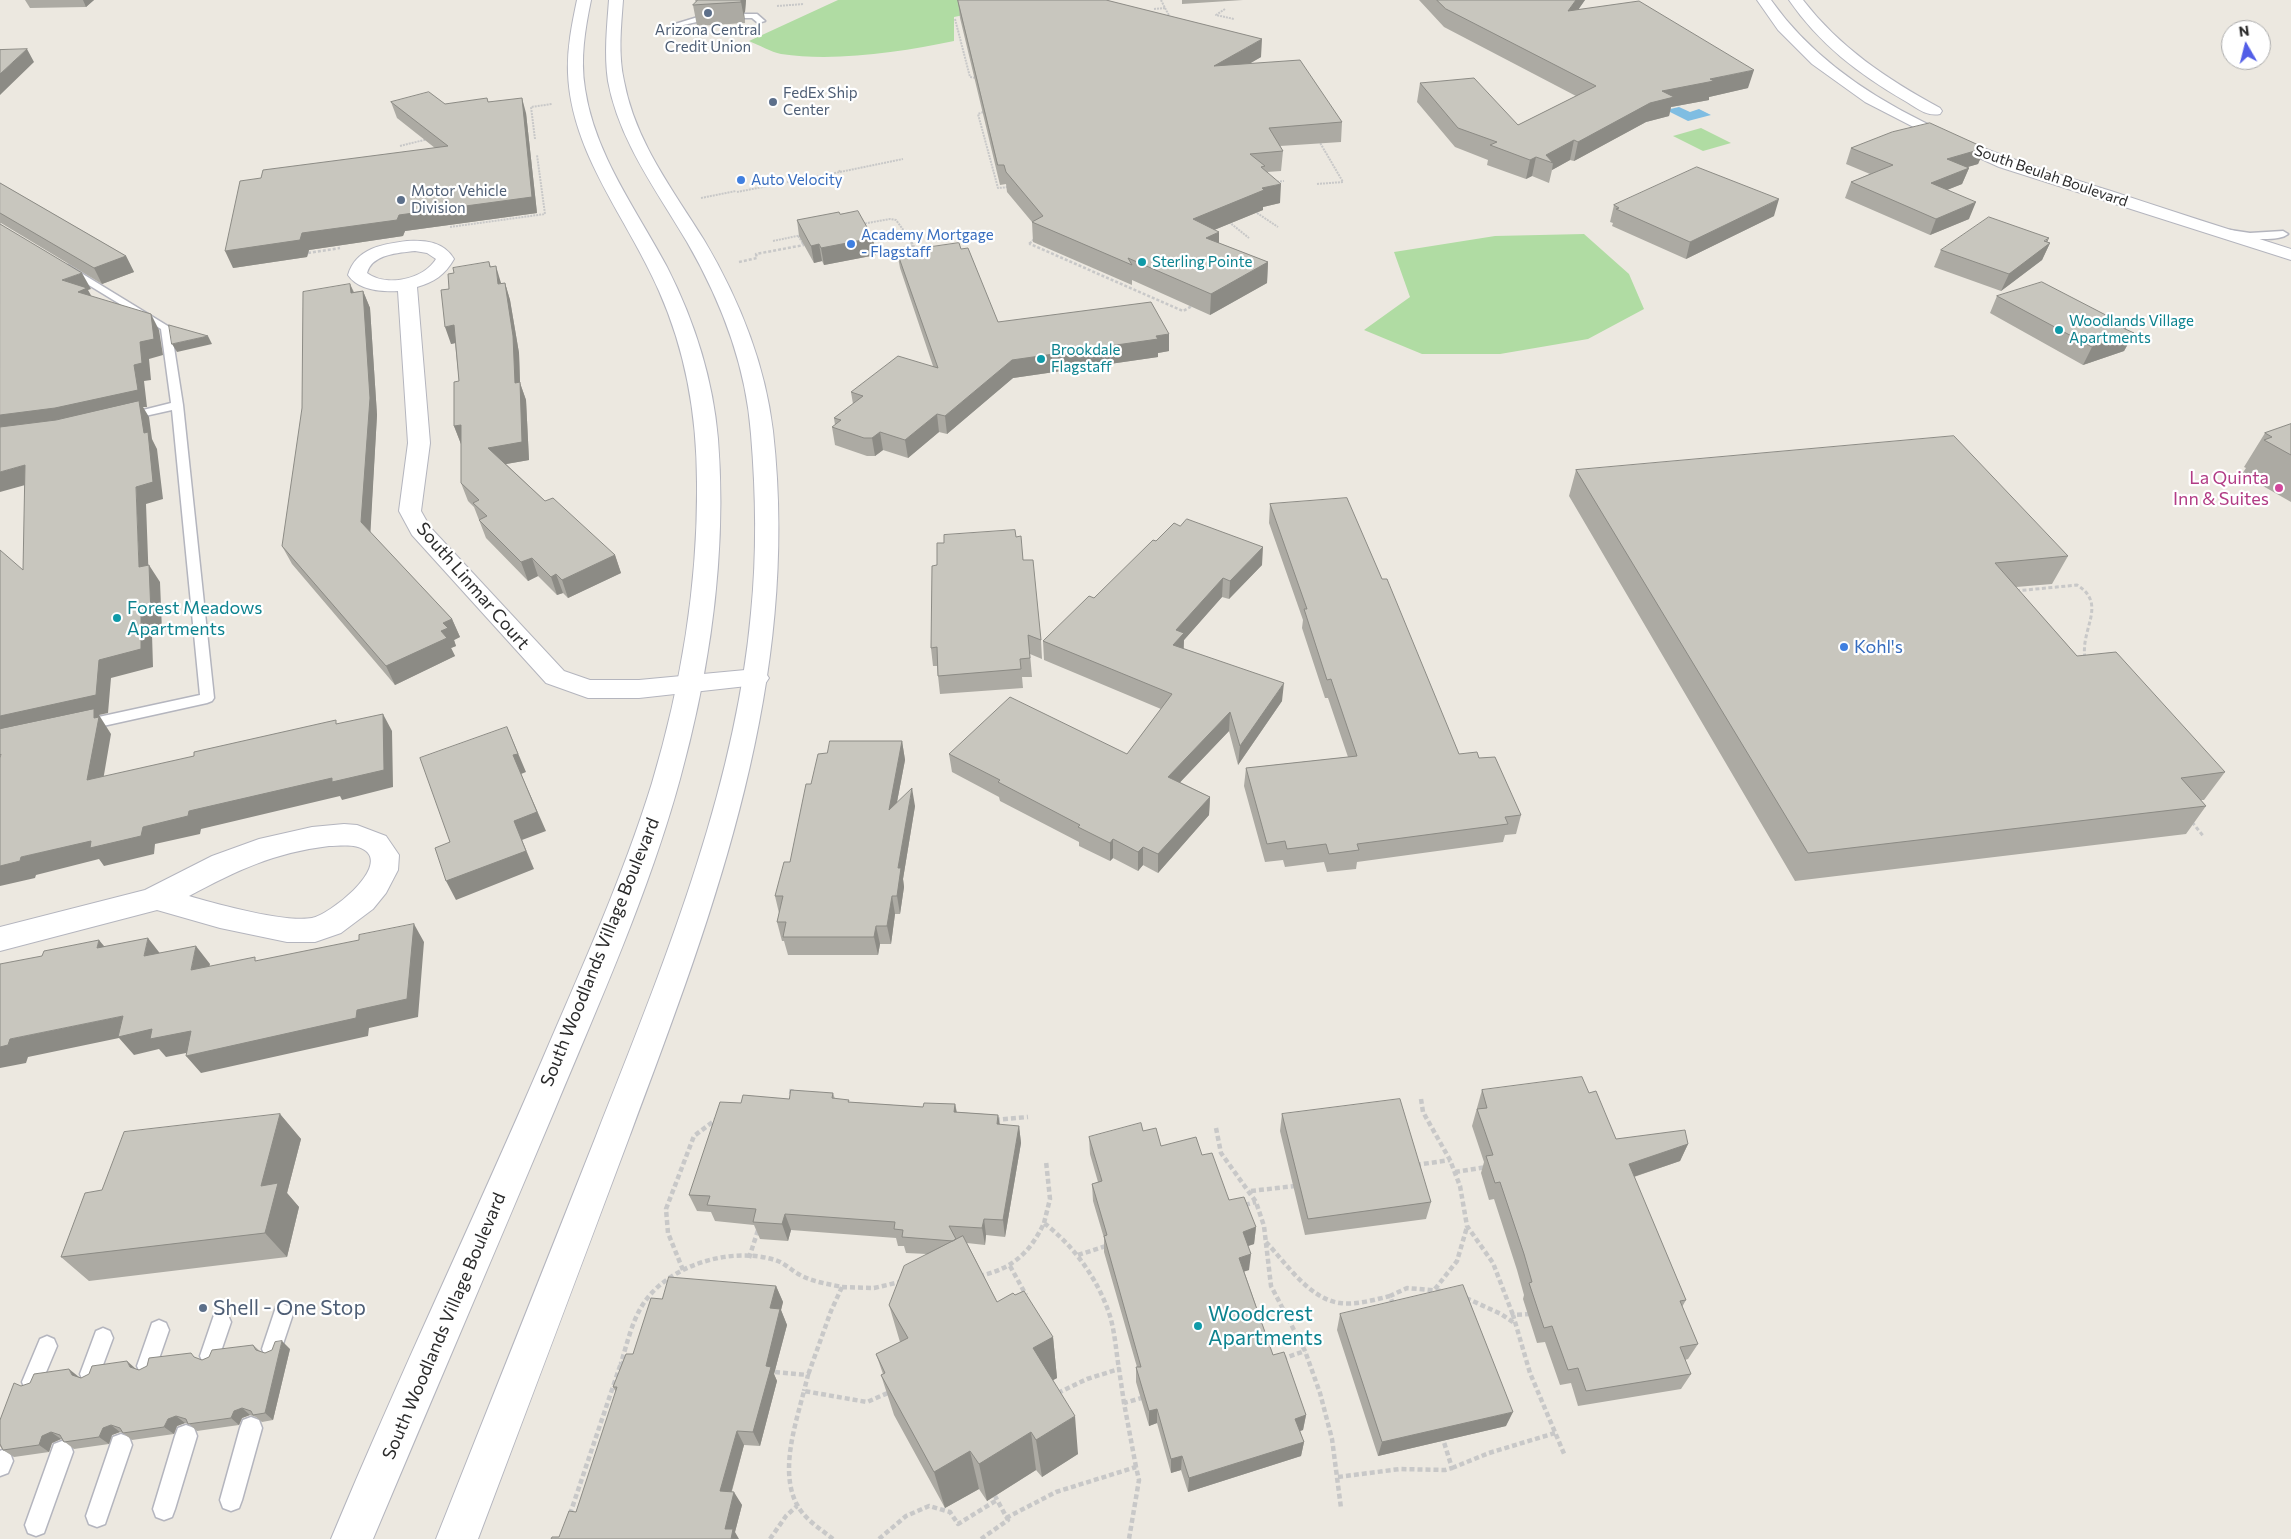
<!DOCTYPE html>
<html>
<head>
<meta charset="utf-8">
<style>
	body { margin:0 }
	#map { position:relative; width:2291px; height:1539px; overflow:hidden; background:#ece8e0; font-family:Commissioner,sans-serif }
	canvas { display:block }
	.north { position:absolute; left:2221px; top:20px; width:50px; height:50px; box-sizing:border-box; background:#fff; border:1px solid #ababab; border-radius:50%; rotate:352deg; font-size:14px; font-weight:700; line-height:20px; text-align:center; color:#2c2c2c }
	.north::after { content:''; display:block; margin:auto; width:18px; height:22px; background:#525ee7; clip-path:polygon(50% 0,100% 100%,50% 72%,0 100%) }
</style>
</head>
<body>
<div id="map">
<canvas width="2291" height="1539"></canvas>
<div class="north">N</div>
</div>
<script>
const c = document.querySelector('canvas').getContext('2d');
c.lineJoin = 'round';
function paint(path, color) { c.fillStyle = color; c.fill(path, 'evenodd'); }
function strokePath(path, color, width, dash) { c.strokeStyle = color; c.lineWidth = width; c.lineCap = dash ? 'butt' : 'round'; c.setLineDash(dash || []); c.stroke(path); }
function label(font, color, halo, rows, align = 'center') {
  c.font = font + ' Commissioner,sans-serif'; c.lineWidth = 4.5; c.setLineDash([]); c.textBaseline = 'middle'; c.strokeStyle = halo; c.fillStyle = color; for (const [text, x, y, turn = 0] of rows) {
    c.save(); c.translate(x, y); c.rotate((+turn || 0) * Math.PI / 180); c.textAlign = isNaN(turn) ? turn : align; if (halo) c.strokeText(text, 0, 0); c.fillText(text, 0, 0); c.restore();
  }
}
const green = new Path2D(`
	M838,0H957L979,12L954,17V41C901,52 835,62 781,54C771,52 759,45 749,41Z
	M1701,128L1731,143L1703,151L1673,136Z
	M1584,234L1629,274L1644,309L1588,339L1500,354H1422L1364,330L1410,297L1394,252L1495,236Z`);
const water = new Path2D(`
	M1679,107L1690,112L1699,109L1711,115L1688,121L1666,110Z`);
const pathFar3 = new Path2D(`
	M777,6L804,4
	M1165,8L1171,19
	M1154,9L1165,8L1161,0
	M1225,9L1216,15L1234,19
	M955,19L970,77L976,78
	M986,111L978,114L998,188L1009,187
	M535,139L531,107L552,104
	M400,146L428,139
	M840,172L903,159
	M1274,182L1284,181
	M1317,184L1343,182L1319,141
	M737,192L840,172L839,170
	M701,198L736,191
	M1257,213L1278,227
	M1229,222L1249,238
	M862,224L890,219L896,220L907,235L884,239
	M450,227L545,214L537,155
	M907,235L912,243
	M798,236L803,243
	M773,241L802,235
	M1030,243L1036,237`);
const pathFar2 = new Path2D(`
	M802,242L804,245
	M1030,242V244L1183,311L1194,305
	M308,253L340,248
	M872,254L914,246L911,242
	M739,262L757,258L756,254L804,245`);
const pathFar1 = new Path2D(`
	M2016,591L2077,585C2108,604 2080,629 2085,658
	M2192,822L2204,837`);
const path = new Path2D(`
	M791,1094L792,1087
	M1421,1099L1423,1112L1450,1160L1460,1186L1467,1226L1493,1263L1513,1315
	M995,1120L1028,1117
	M1216,1128L1221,1153L1256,1202L1264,1226L1271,1286L1305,1351L1320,1393L1332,1439L1341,1508
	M1416,1165L1450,1160
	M1455,1172L1486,1167
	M1251,1191L1295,1186
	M1245,1205L1256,1202
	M1044,1223L1050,1199L1046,1161
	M1266,1242C1286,1263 1309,1299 1340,1303C1356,1305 1374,1300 1390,1296
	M1078,1255L1106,1246
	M749,1258L758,1230
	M1010,1266L1026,1295
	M683,1270L668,1233L666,1209L694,1136L718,1118
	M979,1276C1012,1269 1030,1253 1044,1223C1074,1246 1098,1279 1110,1316C1115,1333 1116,1351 1119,1369
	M842,1287L874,1288L900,1282
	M1435,1289L1457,1261L1467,1227
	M1466,1298L1501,1314L1516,1324
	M1393,1304L1390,1296L1407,1288L1443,1291
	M1530,1314L1513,1315L1530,1373L1565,1456
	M1282,1359L1305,1351
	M625,1363H621C628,1341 633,1315 649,1296C677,1263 733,1247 775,1260C785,1263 792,1271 802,1276C814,1282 828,1284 842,1287L831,1311L808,1375
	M775,1372L808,1375L804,1391
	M1058,1393L1087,1379L1119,1369L1124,1403
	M1136,1467L1124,1403L1145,1397
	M1452,1468L1489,1453L1555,1433
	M1338,1477L1400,1469L1445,1470L1452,1468L1443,1439
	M570,1514L621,1363
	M1006,1518L1056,1492L1136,1467L1139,1480L1129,1539
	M770,1539L786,1516L797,1506
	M833,1539C822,1530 809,1522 801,1511C777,1478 795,1426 804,1391L867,1402L890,1392
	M879,1539L906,1516L929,1506L950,1512L958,1524L997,1500
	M981,1539L1008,1520L995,1496`);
const service = new Path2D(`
	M742,14H757L765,21L758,23L752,18H742Z
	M698,17H701V21L679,26L675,24Z
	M2230,230L2250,233L2283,231L2288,234C2277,243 2240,238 2227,235V231Z
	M68,265L171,328L183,405L214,698L212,701L207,703L85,730L80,729L78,725L80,721L200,695L172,410L127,420L121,417L123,415L171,403L161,329L64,270L63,268Z
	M283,1304L290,1307L293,1314L279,1356L272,1359L265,1356L262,1349L276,1307Z
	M221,1312L228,1315L231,1322L217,1363L210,1366L203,1363L200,1356L214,1315Z
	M159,1320L166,1323L169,1330L154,1373L147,1376L140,1373L137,1366L152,1323Z
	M103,1328L110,1331L113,1338L97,1381L90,1384L83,1381L80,1374L96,1331Z
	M47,1336L54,1339L57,1346L39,1389L32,1392L25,1389L22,1382L40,1339Z
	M251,1417L259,1420L262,1428L242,1500L239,1508L231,1511L223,1508L220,1500L240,1428L243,1420Z
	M186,1425L194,1428L197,1436L175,1509L172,1517L164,1520L156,1517L153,1509L175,1436L178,1428Z
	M121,1434L129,1437L132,1445L105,1524L97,1527L89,1524L86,1516L113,1437Z
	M62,1441L70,1444L73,1452L44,1533L36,1536L28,1533L25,1525L54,1444Z
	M2,1450L10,1453L13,1461L8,1473L0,1476V1451Z`);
const minor = new Path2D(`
	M407,241C426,240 444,242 454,259C445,275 434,282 417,287L430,443L421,511L430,527L564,671L590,680H639L756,669L765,672L769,678L765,684L639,698H588L546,683L412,535L399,511L408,443L398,291C381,292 358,290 348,275C356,248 383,244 407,241ZM415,251L427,253L436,259C423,280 386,287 367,273C372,254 398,253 415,251Z
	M344,824L357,825L386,836L399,855L398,870L386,893L373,909L341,933L315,942H287L220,928L157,910L0,951V927L145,890L212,856L259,839L312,827ZM329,846C340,846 356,843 366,851C388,869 329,915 312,918C286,923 216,904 189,896C238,870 273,853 329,846Z`);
const tertiary = new Path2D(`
	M577,0H591C585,29 580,59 585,89C595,155 636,209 667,267C694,320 713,379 718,439C727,553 710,670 680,779C649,892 600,1001 555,1109C495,1252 433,1396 373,1539H331C398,1377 474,1219 543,1058C582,967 623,877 652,783C681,686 698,584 697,483C697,416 686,352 659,291C628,219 571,154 568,73C567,48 572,24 577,0Z
	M609,0H623C621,27 618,54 624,81C635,141 673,190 704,240C739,299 765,363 773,431C801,680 716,906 630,1135C580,1269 529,1404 478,1539H436C489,1405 543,1271 596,1136C661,971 735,792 751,613C757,554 756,494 751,434C746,365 721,301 687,242C657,191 619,141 608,81C604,54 607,27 609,0Z
	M1757,0H1771C1848,109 1989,153 2111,191C2171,211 2231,230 2291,249V260L1999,167L1933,137L1865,102L1812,64L1778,30Z
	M1789,0H1803C1840,48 1887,79 1940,108L1942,111L1940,114C1927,117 1915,107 1905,101C1859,74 1819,44 1789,0Z`);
const wall = new Path2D(`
	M25,0H94L86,7L30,8Z
	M695,0H746L745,12L744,13L745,23L697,26L693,5L696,2Z
	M958,0L1261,57L1249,64L1342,122L1341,142L1280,146L1283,151L1281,171L1267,172L1280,203L1263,207V210L1214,230L1219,243L1268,262L1267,283L1210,315L1132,280V285L1033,242L1032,222L1007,192L1006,184L1000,185L960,18Z
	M1182,0H1243L1182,4Z
	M1419,0H1585L1578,9L1748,88L1709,97V100L1671,107L1669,116L1646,122L1574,161L1570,160L1552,170L1549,183L1532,176L1526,179L1487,165L1488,160L1455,147L1417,102L1420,83L1518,125L1576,96L1444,27Z
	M391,102L445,104L489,102L526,113L537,213L405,231L403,236L309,250L307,257L233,268L261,178L435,148L397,118Z
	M1851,148H1985L1978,164L1967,167L1969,168L1962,184L1947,190L1969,219L1930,235L1845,198L1851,182L1870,174L1846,164Z
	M0,183L126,256L134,272L102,284L1,223L0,224Z
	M1614,205L1774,216L1686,259L1612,226L1613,223L1610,222Z
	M840,214L876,255L824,265L822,261L814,263L799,236L797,220Z
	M2047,242L2050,243L2042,260L2001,291L1934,267L1941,250Z
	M897,252L998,322L1169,334V351L1158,353V357L1013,378L947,434L939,432L908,458L883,450L875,456H867L835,445L832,427L835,425L834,418L853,404L851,392L933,366L900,268Z
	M489,262L491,267L501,283H505L510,300L519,353L520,383L526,400L529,460L506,464L545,501L615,555L621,573L568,598L563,593L557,595L538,576L528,581L486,538L474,507L468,501L461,483V444L454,426L459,381L455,343L451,344L449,289L454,273Z
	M350,284L354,292L363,291L370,308L377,415L370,532L452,619L460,637L454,640L456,646L451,648L455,656L395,685L292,564L282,546Z
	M1997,296L2125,329L2134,333L2124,351L2083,365L1990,313Z
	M2291,424V502L2242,474L2246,468L2244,467L2265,433Z
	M1576,470L2068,556L2052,584L2016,587L2077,656L2225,772L2204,800H2201L2206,806L2186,834L1795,881L1569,496Z
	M1270,504L1382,579L1459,754L1479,758L1521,815L1516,834L1505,835L1503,842L1357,862L1356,869L1327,872L1324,862L1285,867L1283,860L1265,862L1244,786L1246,768L1348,757L1328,698H1325L1302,628L1303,620L1269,523Z
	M1016,537L1023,560L1041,640L1042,659L1030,654L1032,677H1022L1023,688L940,694L938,676L937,666H933L931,648L937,565Z
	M1156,541L1262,565L1229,599L1222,597L1184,640V649L1282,701L1238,765L1229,731L1180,782L1210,797L1209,815L1158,873L1143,865L1138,871L1113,858L1110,861L1079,846V842L1000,801L999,797L952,772L949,754H1127L1161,709L1044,660L1043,641L1094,598Z
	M902,741L905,760L897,802L915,806L903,879L904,887L900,914H895L891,944H880L878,955H788L784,941H782L777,922L779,913L775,896L790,862L811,784L827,753Z
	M1482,1090L1589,1093L1616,1139L1688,1144L1680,1161L1634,1177L1686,1300L1682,1307L1698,1344L1688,1359L1685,1360L1691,1374L1681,1389L1578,1406L1571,1383L1560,1385L1545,1342L1537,1343L1523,1299L1524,1295L1517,1270L1494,1199L1489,1200L1481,1173L1484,1162L1472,1126Z
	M833,1093L835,1099L850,1102L923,1107L955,1104L957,1112L998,1115L1000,1125L1019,1126L1021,1143L1005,1237L986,1235L985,1245L967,1243L997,1302L1053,1337L1057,1378L1053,1380L1078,1454L1042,1477L1036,1470L987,1501L979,1489L945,1508L894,1415L881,1375L883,1374L876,1354L900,1342L889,1305L927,1254L906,1253L904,1246H898L896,1238L791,1230L788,1241L760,1239L754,1225L715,1221L711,1212L697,1211L689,1195L741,1103L789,1099Z
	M280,1114L301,1139L287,1193L299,1207L287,1257L89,1281L61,1257L102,1190Z
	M1282,1114L1431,1202L1426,1219L1305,1235L1280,1131Z
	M1143,1131L1161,1146L1202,1155L1229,1200L1256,1227L1254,1244L1248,1246L1249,1270L1244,1271L1273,1355L1306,1415L1303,1430L1300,1431L1304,1442L1301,1456L1188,1492L1181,1470L1171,1473L1157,1423L1149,1426L1136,1382V1367H1137L1104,1252V1238L1093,1201L1092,1184L1098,1182L1090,1154L1089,1137Z
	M776,1286L783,1302L781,1310L787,1325L774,1374L777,1381L760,1446L744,1445L732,1491L742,1505L735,1532L559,1537L576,1512L616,1392L613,1387L633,1354L662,1299Z
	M1340,1314L1506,1426L1378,1456L1337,1330Z
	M253,1345L261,1352L265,1353L290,1349L273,1420L262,1422L256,1417L250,1415L242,1418L239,1425L197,1431L189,1424L185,1423L177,1426L174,1434L132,1440L123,1433L120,1432L112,1435L109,1444L74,1449L61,1439L52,1443L49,1452L14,1457L3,1450L0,1446V1420L21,1386L79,1377L81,1378L136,1369L139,1370L198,1359L202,1360Z`);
const shadedWall = new Path2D(`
	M83,0H94L86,7Z
	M737,0H746L745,12L744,13L745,23L741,2Z
	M1576,0H1585L1565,29L1568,11Z
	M1262,39L1261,57L1214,84V66Z
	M27,49L34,62L0,95V74Z
	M1754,70L1748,88L1709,97V100L1671,107L1669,116L1646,122L1574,161L1578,142L1662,91L1710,79Z
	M522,98L526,113L537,213L405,231L403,236L309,250L307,257L233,268L225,251L302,233L399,215Z
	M1574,140L1570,160L1552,170L1553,163L1546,155Z
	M1985,148L1978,164L1941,175L1947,159Z
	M1536,157L1532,176L1526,179L1530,160Z
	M1969,168L1962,184L1924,199L1931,183Z
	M1281,184L1280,203L1263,207V210L1192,239L1193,219L1262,188Z
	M1779,199L1774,216L1686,259L1690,242Z
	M1976,202L1969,219L1930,235L1936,219Z
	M1219,232V253L1206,238Z
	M873,238L876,255L824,265L821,248Z
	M2049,238L2045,247L2050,243L2042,260L2001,291L2009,274Z
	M819,244L822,261L814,263L811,246Z
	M126,256L134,272L102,284L94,268Z
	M1268,262L1267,283L1210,315L1211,294Z
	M496,266L501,283L498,284Z
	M82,273L91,289L88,290L96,304L87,309L62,280Z
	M505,283L510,300L519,353L520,383L526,400L529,460L495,466L488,448L515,383Z
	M350,284L357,301L351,293Z
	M363,291L370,308L377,415L370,540L361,522Z
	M151,314L159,330L163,355L149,359L151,380L144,381L147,407H143L149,417L152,439L157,449L163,499L146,504L149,585L139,567L136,487L144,433L0,434V415L134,365L140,342Z
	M454,325L460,342L451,344L445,327Z
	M2127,326L2121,338L2134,333L2124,351L2083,365L2092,347L2123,328Z
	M1169,334V351L1158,353V357L1013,378L947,434L945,416L1012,360Z
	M208,336L212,344L177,352L172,344Z
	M937,414L939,432L908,458L905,440Z
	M461,425L468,443L461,444L454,426Z
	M880,432L883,450L875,456L872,438Z
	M25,465L36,482L0,492V472Z
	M1263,547L1262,565L1229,599L1230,581Z
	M615,555L621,573L568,598L562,580Z
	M532,558L538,576L528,581L521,562Z
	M149,565L160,582L162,631L152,634L153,667L111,678L108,713L99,715L111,734L100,798L0,736V716L99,660L141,616Z
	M556,574L563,593L557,595L551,577Z
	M1223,578L1222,597L1184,640L1183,652L1173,645L1176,630Z
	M452,619L460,637L454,640L456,646L451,648L455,656L395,685L386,666L441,631L443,623Z
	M1284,683L1282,701L1238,765L1240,746Z
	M1230,712L1229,731L1168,795V777Z
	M383,714L392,731L393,787L342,800L340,796L201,829L200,834L155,844L154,854L104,866L99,859L36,875L35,878L0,886V866L21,857L143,827L189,811Z
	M507,727L526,772L521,774L546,831L522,840L534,869L456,900L446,881L514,821L513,755Z
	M902,741L905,760L892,828L889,810Z
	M912,788L915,806L903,879L904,887L900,914L897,896L898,868Z
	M1210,797L1209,815L1158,873V854Z
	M1113,839V858L1110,861V843Z
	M1143,847V865L1138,871V852Z
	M892,896L895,914L891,944L887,926Z
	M414,924L424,942L418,1017L369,1028L368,1036L201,1073L186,1056L357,1010Z
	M876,926L880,944L878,955L874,937Z
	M148,938L162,956H144Z
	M99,940L114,958L97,948Z
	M196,946L210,964L205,988L191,970Z
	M123,1016L152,1029L191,1031L206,1049L166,1057L159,1049L134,1055L119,1038L28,1057L26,1063L0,1068V1047L10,1039Z
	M955,1104L958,1122L954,1112Z
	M280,1114L301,1139L287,1193L299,1207L287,1257L265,1233L261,1186Z
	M998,1115L1001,1132L997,1124Z
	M1019,1126L1021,1143L1005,1237L1003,1220Z
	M1688,1144L1680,1161L1621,1181L1629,1164Z
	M785,1214L791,1230L788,1241L782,1224Z
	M984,1219L986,1235L985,1245L982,1228Z
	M1256,1227L1254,1244L1242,1248L1243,1232Z
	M1251,1254L1249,1270L1237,1274L1239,1258Z
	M776,1286L783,1302L781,1310L787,1325L774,1374L777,1381L760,1446L753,1432L766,1366L770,1308Z
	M1053,1337L1057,1378L1039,1388L1033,1348Z
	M282,1341L290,1349L273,1420L265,1413Z
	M127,1361L136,1369L130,1367Z
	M69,1369L79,1377L82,1383L72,1375Z
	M242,1408L250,1415L242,1418L239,1425L231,1418L234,1411Z
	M1157,1409V1423L1149,1426V1411Z
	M1513,1412L1506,1426L1378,1456L1382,1442Z
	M1306,1415L1303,1430L1293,1433L1295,1419Z
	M176,1416L185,1423L177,1426L174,1434L164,1427L168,1419Z
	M1075,1416L1078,1454L1042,1477L1036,1440Z
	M111,1425L120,1432L112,1435L109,1444L99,1437L103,1428Z
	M737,1431L744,1445L728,1504L720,1491Z
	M51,1432L61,1439L52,1443L49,1452L39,1445L42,1436Z
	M1031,1432L1036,1470L987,1501L979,1464Z
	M1304,1442L1301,1456L1188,1492L1189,1478Z
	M970,1451L979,1489L945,1508L934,1472Z
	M1182,1456L1181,1470L1171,1473V1459Z
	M734,1492L742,1505L735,1532L739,1539H731L725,1529Z`);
const building = new Path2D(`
	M698,0H741V2L693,5Z
	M958,0H1106L1262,39L1214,66L1300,60L1342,122L1269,128L1283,151L1250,154L1265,166L1261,167L1281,184L1262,188L1264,190L1193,219L1219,232L1206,238L1268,262L1211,294L1128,258L1132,265L1032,222L1043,216L1006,172L1004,165H998Z
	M1437,0H1576L1568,11L1639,1L1754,70L1710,79L1714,81L1662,91L1674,97L1650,103L1578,142L1574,140L1546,155L1553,163L1536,157L1530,160L1490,145L1497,142L1458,128L1420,83L1474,78L1518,125L1596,86L1446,9Z
	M27,49L0,74V50Z
	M429,92L445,104L487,98L488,102L522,98L532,197L399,215L397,220L302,233L300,240L225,251L240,181L261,178L263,170L448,146L391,102Z
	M1930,123L1985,148L1947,159L1969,168L1931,183L1976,202L1936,219L1851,182L1893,165L1851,148L1892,132Z
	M1697,167L1779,199L1690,242L1616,209L1619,208L1614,205Z
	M0,183L126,256L94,268L0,213Z
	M858,211L873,238L821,248L819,244L811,246L797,220L839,212L840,214Z
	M1989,217L2049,238L2044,241L2050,243L2009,274L1941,250Z
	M0,224L82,273L62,280L87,288L78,292L151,314L154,339L140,342L142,363L134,365L138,390L55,408L0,415Z
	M959,243L961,249L968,248L998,322L1151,302L1169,334L1156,336L1158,339L1012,360L945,416L937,414L905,440L880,432L872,438H864L832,427L841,420L834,418L863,396L851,392L898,356L938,368L897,252Z
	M489,262L490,267L496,266L498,284L505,283L513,336L515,383L520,382L522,442L488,448L545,501L553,498L615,555L562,580L556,574L551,577L532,558L521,562L479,520L487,516L473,503L479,500L461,483V425L454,426V382L459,381L454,325L445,327L441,290L449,289L448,274L454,273L453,268Z
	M2042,282L2127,326L2123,328L2134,333L2092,347L1997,296Z
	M350,284L351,293L363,291L370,398L361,522L452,619L443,623L448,628L441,631L447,638L386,666L282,546L302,408L303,292Z
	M169,325L208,336L172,344Z
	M139,401L144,433L148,432L153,482L136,487L139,567L149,565L151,614L141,616V649L99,660L96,695L0,716V550L23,570L25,465L0,472V427L56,420Z
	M2291,424V455L2264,440L2272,437L2265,433Z
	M1954,436L2068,556L1995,563L2077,656L2116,652L2225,772L2181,778L2206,806L1808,853L1576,470Z
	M1347,498L1382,579H1387L1459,754L1477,752L1479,758L1495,757L1521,815L1505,817L1508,824L1357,844L1359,850L1329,854L1326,844L1287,849L1285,841L1267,844L1246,768L1357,756L1331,679L1327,680L1304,609H1307L1270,504Z
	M1187,519L1263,547L1230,581L1223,578L1176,630L1184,633L1173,645L1284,683L1240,746L1230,712L1168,777L1210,797L1158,854L1143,847L1138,852L1113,839L1110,843L1078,827L1080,825L998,782L1000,780L949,754L1010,697L1127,754L1172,694L1043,641L1089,596L1094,598L1153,540L1156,541L1174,523L1180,526Z
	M1015,530L1016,537L1021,536L1023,560H1033L1041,640L1028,635L1030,658L1020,659L1021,669L938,676L937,647L931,648L932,566L937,565V543H944V535Z
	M94,709V718L99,717L87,780L194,756V752L336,720V724L383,714L384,770L332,782V778L189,811L188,816L143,827L141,836L90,848L91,841L21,857L20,861L0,866V758L1,754L0,755V729Z
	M507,727L518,754L513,755L537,812L514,821L526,851L446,881L435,848L450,842L420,758Z
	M830,741H902L889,810L912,788L898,868H901L897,896H892L887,926H876L874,937H783L786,922H777L783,896H775L784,862H790L806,784H811L818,754L827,753Z
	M414,924L407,999L357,1010L356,1018L186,1056L191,1031L150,1039L152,1029L118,1037L123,1016L10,1039L8,1045L0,1047V964L42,956L44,951L99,940L97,948L148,938L144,956L196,946L191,970L255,957V961L359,940V935Z
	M1582,1077L1589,1093L1596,1091L1616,1139L1685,1130L1688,1144L1629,1164L1686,1300L1680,1301L1698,1344L1680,1347L1691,1374L1586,1391L1578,1368L1568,1370L1552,1326L1544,1328L1529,1283L1532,1282L1524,1254L1500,1182L1495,1183L1486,1156L1493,1155L1477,1109L1487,1108L1482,1090Z
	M791,1090L833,1093L832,1098L849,1100L848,1102L923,1107L924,1103L955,1104L954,1112L998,1115L997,1124L1019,1126L1003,1220L984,1219L982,1228L949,1226L956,1239L953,1241L902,1237L903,1230L894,1229L895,1222L785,1214L782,1224L753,1222L756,1209L707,1205L710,1196L689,1195L720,1102L741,1103L743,1095L789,1099Z
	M1400,1099L1431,1202L1308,1219L1282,1114Z
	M280,1114L261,1186L278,1183L265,1233L61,1257L85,1193L102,1190L124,1132Z
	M1141,1123L1143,1131L1156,1128L1161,1146L1196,1137L1202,1155L1212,1153L1229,1200L1244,1197L1256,1227L1243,1232L1251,1254L1239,1258L1273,1355L1284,1352L1306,1415L1295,1419L1304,1442L1189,1478L1182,1456L1171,1459L1157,1409L1149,1411L1136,1367H1141L1104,1236L1107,1235L1092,1184L1102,1181L1089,1137Z
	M963,1236L997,1302L1013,1293L1015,1295L1024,1291L1053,1337L1033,1348L1075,1416L1036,1440L1031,1432L979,1464L970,1451L934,1472L881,1375L885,1373L876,1354L908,1338L889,1305L904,1266Z
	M669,1277L776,1286L770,1308L780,1309L766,1366L771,1367L753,1432L737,1431L720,1491L734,1492L725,1529H733L731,1539H551L552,1537H559L569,1511L576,1512L617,1387H613L626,1354H633L651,1298L662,1299Z
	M1463,1285L1513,1412L1382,1442L1340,1314Z
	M282,1341L265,1413L253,1415L251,1411L242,1408L234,1411L231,1418L188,1424L186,1419L176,1416L168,1419L164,1427L123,1433L120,1428L111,1425L103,1428L99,1437L64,1442L60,1435L51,1432L42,1436L39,1445L3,1450L0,1444V1420L14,1383L21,1386L30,1383L34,1374L69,1369L72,1375L81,1378L89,1374L92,1366L127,1361L130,1367L139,1370L147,1366L149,1358L191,1353L194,1357L202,1360L209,1357L212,1350L253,1345L256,1350L265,1353L272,1350L275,1342Z`);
const markers = [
	[708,13,5,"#5c6f8a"],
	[773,102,5,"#5c6f8a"],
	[741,180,5,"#3f7fe0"],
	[401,200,5,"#5c6f8a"],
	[851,244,5,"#3f7fe0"],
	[1142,262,5,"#0f9aa8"],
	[2059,330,5,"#0f9aa8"],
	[1041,359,5,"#0f9aa8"],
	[2279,488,5,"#d1479c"],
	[117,618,5,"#0f9aa8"],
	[1844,647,5,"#3f7fe0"],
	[203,1308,5,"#5c6f8a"],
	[1198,1326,5,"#0f9aa8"]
];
const farServicenames = [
	["Arizona Central",708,30,"center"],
	["Credit Union",708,47,"center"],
	["FedEx Ship",783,93],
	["Center",783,110],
	["Motor Vehicle",411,191],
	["Division",411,208]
];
const farStreetnames = [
	["South Beulah Boulevard",2051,176,19]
];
const farShopnames = [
	["Auto Velocity",751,180],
	["Academy Mortgage",861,235],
	["- Flagstaff",861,252]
];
const farCulturenames = [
	["Sterling Pointe",1152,262],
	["Woodlands Village",2069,321],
	["Apartments",2069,338],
	["Brookdale",1051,350],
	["Flagstaff",1051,367]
];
const hotelNames = [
	["La Quinta",2269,478],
	["Inn & Suites",2269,499]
];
const streetNames = [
	["South Linmar Court",473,586,49],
	["South Woodlands Village Boulevard",600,952,-68],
	["South Woodlands Village Boulevard",444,1326,-67]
];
const cultureNames = [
	["Forest Meadows",127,608],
	["Apartments",127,629]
];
const shopNames = [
	["Kohl's",1854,647]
];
const nearServicenames = [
	["Shell - One Stop",213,1308]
];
const nearCulturenames = [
	["Woodcrest",1208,1314],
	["Apartments",1208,1338]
];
paint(green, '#b0dca3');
paint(water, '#7fbde2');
strokePath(service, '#b4b5be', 3);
strokePath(minor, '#b4b5be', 2);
strokePath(tertiary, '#b4b5be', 2);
strokePath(pathFar3, '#c8c8c8', 2, [2, 1]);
strokePath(pathFar2, '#c8c8c8', 2.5, [3, 2]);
strokePath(pathFar1, '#c8c8c8', 3, [4, 2.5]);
strokePath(path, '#c8c8c8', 4.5, [5, 3]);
paint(service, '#fff');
paint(minor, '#fff');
paint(tertiary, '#fff');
paint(wall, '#acaaa3');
paint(shadedWall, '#8c8b85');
paint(building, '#c8c6be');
strokePath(building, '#8c8b85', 1);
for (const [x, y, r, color] of markers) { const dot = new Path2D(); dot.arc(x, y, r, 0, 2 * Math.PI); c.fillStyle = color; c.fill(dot); strokePath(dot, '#fff', 2); }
label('15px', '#4e5e75', '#fff', farServicenames, 'left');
label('15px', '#2c2c2c', '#fff', farStreetnames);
label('15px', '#366cbe', '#fff', farShopnames, 'left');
label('15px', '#0d838f', '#fff', farCulturenames, 'left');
label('18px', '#b23c85', '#fff', hotelNames, 'right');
label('18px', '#2c2c2c', '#fff', streetNames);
label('18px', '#0d838f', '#fff', cultureNames, 'left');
label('18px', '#366cbe', '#fff', shopNames, 'left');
label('21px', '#4e5e75', '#fff', nearServicenames, 'left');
label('21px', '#0d838f', '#fff', nearCulturenames, 'left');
</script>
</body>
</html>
